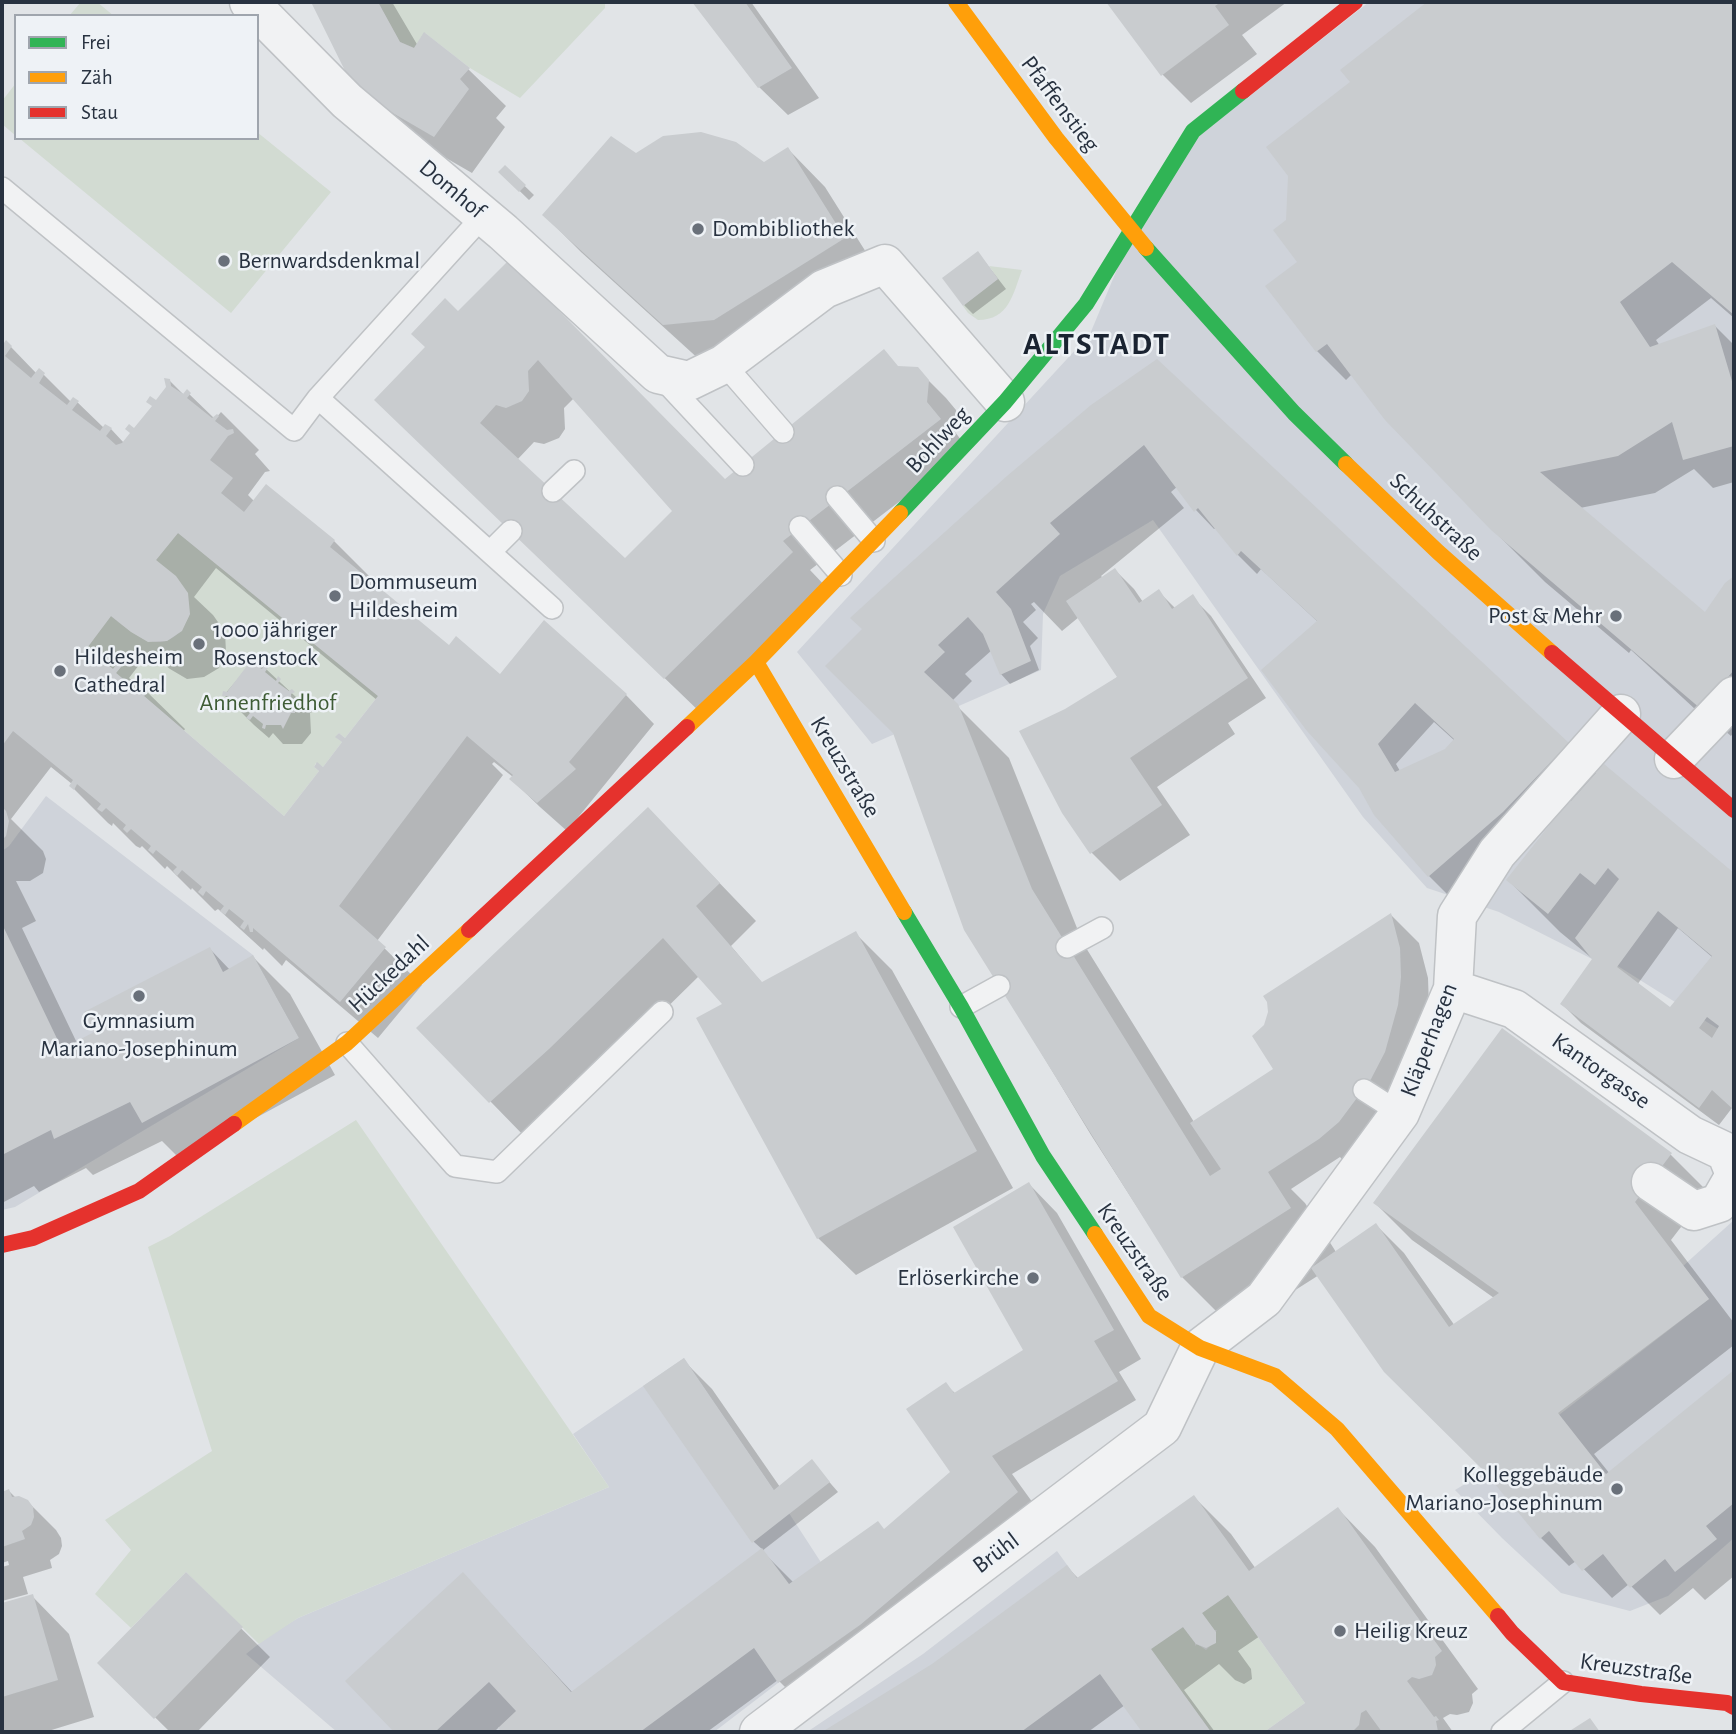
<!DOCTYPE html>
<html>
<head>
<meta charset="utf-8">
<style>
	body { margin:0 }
	#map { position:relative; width:1736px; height:1734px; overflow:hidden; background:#e1e4e7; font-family:"Alegreya Sans",sans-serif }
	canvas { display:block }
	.frame { position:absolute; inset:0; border:4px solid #283240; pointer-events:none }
	.legend { position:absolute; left:14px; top:14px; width:245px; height:126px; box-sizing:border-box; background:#eef2f6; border:2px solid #9fa5ad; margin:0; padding:9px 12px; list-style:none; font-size:21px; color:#283240 }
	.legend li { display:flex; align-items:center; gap:14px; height:35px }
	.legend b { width:35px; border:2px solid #9fa5ad }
</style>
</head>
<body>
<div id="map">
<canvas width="1736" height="1734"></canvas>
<div class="frame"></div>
<ul class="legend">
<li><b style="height:9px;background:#30b455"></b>Frei</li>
<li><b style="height:9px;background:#ff9f0a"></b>Zäh</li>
<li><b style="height:9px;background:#e5322d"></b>Stau</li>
</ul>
</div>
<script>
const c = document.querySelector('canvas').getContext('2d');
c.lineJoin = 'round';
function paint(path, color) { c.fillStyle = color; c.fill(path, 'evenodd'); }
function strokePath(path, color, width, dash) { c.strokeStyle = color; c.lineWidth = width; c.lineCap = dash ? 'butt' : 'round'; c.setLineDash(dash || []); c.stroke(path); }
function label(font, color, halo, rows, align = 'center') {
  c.font = font + ' "Alegreya Sans",sans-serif'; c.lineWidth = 5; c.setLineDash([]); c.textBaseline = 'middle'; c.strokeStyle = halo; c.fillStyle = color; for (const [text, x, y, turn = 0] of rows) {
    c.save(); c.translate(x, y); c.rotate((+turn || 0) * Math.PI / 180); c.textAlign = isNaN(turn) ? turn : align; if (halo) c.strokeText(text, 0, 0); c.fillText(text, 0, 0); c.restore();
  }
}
const built = new Path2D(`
	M1369,2H1734V1039L1597,953L1592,959L1499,912L1427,888L1363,817L1153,520L1060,576L1043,614L1041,670L872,744L797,652L1090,334L1133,231L1180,151Z
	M46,796L253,955L299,1038L15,1207L2,1210V851L9,846Z
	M1734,1220V1538L1668,1596L1630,1611L1561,1593L1502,1538L1455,1490L1485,1472L1709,1299L1683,1266Z
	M684,1358L774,1490L861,1624L778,1683L714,1732H337L246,1654L271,1634L298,1618L609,1487L573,1434Z
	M1057,1551L1130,1652L1117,1662L1171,1732H807L923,1654Z`);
const green = new Path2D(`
	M81,2H97L114,16H69Z
	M378,2H605V8L520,98L470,68L425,33L414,48L400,42Z
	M16,83V136L2,124V101Z
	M257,132L331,192L231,313L19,138H257Z
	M989,266L1022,270C1013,294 1009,320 978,320L968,313L963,306L998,279Z
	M178,533L378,696L345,738L339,733L336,737L342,742L323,767L316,763L314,767L319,771L284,816L144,696L149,690L145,688L140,693L116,673L121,666L117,664L113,669L87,648L111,616C140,640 169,661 190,614L156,560Z
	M356,1120L609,1487L298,1618L259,1644L186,1572L131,1628L95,1594L131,1550L105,1520L212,1451L148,1247L170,1236Z
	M1228,1595L1305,1703L1264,1732H1211L1151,1649L1183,1627L1195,1643V1646L1197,1644L1206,1650L1214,1642L1216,1643L1215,1632L1217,1630H1214L1202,1613Z`);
const shadow = new Path2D(`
	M313,2H392L418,46L468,69L506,106L496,118L505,127L472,173L394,128Z
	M694,2H751L819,98L788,115L759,87Z
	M1108,2H1287L1242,35L1257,54L1191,103L1163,75Z
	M1432,2H1734V318L1711,298L1656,340L1660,346L1715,326L1734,345V482L1713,488L1694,469L1655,493L1580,508L1706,615L1726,584L1734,579V735L1733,733L1731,736L1711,719L1709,722L1631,650L1629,653L1545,582L1492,529L1352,374L1346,380L1317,351L1268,286L1299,262L1288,221L1353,82L1343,70Z
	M788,149L825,187L881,276L702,362L581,252L544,215L636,155L764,164Z
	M505,167L534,195L529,200L500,172Z
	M509,262L725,481L899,368L917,369L946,398L956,410L955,432L968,449L810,570L829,590L703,715L414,437L458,313ZM574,398L674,511L625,560L517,460L534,442L544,444L559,438L565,429L564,408Z
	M986,263L1006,289L973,314L964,305Z
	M2,345L11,347L37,374L44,375L71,402L74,399L104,428L111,429L124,443L168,388L169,380L184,395L187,392L215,419L221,412L259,450L255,454L270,471L265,472L248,495L254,501L266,486L334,541L371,578L369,581L449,647L500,676L544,623L626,695L654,724L567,831L540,807L511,779L513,777L494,762L492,764L503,775L377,941L422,985L378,1038L292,965L286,960L282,966L264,948L263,950L218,909L215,911L192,888L191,890L167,866L165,869L142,846L140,848L136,846L113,823L112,826L108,823L71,786L72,784L51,767L11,819L43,851L46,859L43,873L30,881H16L36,921L22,928L77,1043L96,1033L210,949L230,970L253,957L290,994L335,1075L180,1159L162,1141L93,1175L86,1168L39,1192L34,1186L2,1203ZM216,568L377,700L285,819L183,732L185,729L145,690L144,692L129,678L149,652L170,669L187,679L204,677L219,668L226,652L225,632L213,615L194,597Z
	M1092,407L1567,744L1597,774L1604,767L1734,875V1110L1732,1108L1719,1125L1581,1023L1562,1004L1594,960L1560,932L1508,880L1572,802L1570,800L1458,905L1429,876L1376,815L1318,622L1261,569L1257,574L1238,555L1216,528L1214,529L1196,510L1178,486L1171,492L1184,508L1101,576L1103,578L1115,570L1134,589L1143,602L1159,592L1175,608L1192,597L1211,616L1266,698L1228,723L1235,734L1157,787L1190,835L1120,881L1091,852L1066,711L1119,676L1079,617L1062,631L1034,602L1031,604L1036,610L1023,622L1038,638L1030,646L1039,670L1010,684L1001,674L992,650L965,674L972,681L952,701L1009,758L1083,943L1194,1122L1273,1071L1391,915L1419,943L1428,978L1429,1007L1426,1034L1349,1167L1340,1157L1291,1189L1305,1203L1336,1252L1376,1225L1404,1253L1455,1326L1494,1298L1412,1240L1375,1203L1503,1031L1671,1155L1708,1192L1671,1240L1734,1323V1345L1594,1454L1610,1474L1734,1373V1576L1705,1600L1693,1588L1660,1615L1629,1584L1612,1598L1576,1561L1569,1566L1541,1538L1488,1473L1319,1275L1234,1329L1182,1277L1091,1135L966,929L894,732L828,666ZM1434,722L1455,741L1446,750L1400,771L1396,764ZM1678,928L1712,957L1670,1009L1637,985Z
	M251,655L312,712L310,713L311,733L302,744H283L273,733L269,738L254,725L224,695L252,663Z
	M685,847L756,921L731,946L763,984L855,933L892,970L1013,1188L856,1275L818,1238L725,1005L699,976L587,1086L527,1139L419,1028Z
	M1029,1184L1057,1213L1141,1359L1119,1372L1136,1400L1012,1474L1046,1521L808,1710L778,1680L707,1732H504L499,1727L494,1732H396L348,1681L463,1575L573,1693L763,1550L754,1542L683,1360L712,1389L780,1487L812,1462L838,1492L762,1551L794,1583L885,1531L953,1473L945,1384L956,1394L1032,1362Z
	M9,1491L16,1498L27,1501L56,1530L61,1538L62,1546L59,1554L50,1560L52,1568L23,1577L28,1594L2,1601V1567L9,1565L8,1561L2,1563V1493Z
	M1194,1497L1231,1534L1256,1569L1338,1509L1375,1547L1478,1689L1472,1694L1473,1703L1469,1712L1457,1715L1450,1714L1443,1718L1453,1732H1268L1305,1705L1311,1711L1260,1636L1238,1651L1251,1669L1252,1679L1244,1684L1235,1680L1219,1664L1184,1690L1215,1732H1144L1125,1705L1088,1732H826L933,1666L1067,1567L1079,1579Z
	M186,1574L270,1657L197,1732H170L100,1663Z
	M32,1596L69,1634L94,1717L45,1732H2V1605Z`);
const building = new Path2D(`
	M311,2H378L400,42L414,48L424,32L470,68L460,79L469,89L434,137L355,91Z
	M692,2H745L792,68L758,88Z
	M1106,2H1221L1215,6L1229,25L1161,76Z
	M1427,2H1734V315L1672,262L1620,302L1650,347L1715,324L1734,388V446L1683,460L1672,422L1618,456L1540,472L1705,612L1725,583L1734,576V670L1701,709L1491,530L1385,420L1327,344L1316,352L1265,286L1297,262L1273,230L1286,220L1288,176L1266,147L1350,82L1340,70Z
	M701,132L736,142L764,162L788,147L845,238L714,320L663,325L542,215L611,136L636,153L663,136Z
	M505,165L526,185L519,192L498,172Z
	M978,251L998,279L963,306L942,278Z
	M509,260L725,479L884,349L898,366L918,367L929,380L927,402L941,419L783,541L793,552L664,679L374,400L425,347L411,334L445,298L458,311ZM538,360L672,511L625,558L480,423L496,405L506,408L522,401L529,391L528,371Z
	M6,340L12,346L5,356L31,378L39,368L45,373L39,383L67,405L73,397L79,401L72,410L100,431L105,424L112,428L106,436L116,445L122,443L130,433L125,429L129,424L134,428L152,406L146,402L150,396L156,400L166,387L164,378L170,379L171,386L183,394L187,389L191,393L187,398L212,418L217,414L219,416L215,421L227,430L233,429L234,433L228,436L210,460L233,478L221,493L244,512L266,484L335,540L330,547L449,645L456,636L500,674L544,620L627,694L569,762L576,769L537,803L509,779L513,775L467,736L339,906L386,947L340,1002L253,928V932H250L248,924L244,930L240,927L244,921L229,909L225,915L220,911L224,906L206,891L203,896L198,892L202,887L182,870L177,876L173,871L177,867L156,850L153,854L148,850L151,846L131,829L127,833L123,829L126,825L106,808L102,812L97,809L101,804L77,784L74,790L69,786L73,780L13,731L2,746V346ZM178,533L378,696L345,738L339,733L335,737L342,742L323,767L317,762L314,767L319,771L284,816L144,696L149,691L145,688L140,693L116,673L121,667L117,664L113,669L87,648L111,616L131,632L148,642L167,641L182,631L190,614L188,593L176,576L156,560Z
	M1157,359L1569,743L1503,812L1428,877L1374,815L1359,788L1307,731L1261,670L1317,621L1241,551L1237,556L1198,508L1194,512L1144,445L1050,523L1060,534L996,592L1011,609L1031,661L1000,675L983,634L968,617L938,645L945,652L924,672L958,704L1032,889L1210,1176L1221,1169L1190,1123L1273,1069L1252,1036L1264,1025L1268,1012L1267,1002L1263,996L1391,913L1400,948L1401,977L1398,1005L1385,1052L1371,1079L1339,1122L1319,1139L1268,1172L1291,1208L1181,1278L964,930L893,733L825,666L862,629L850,618L885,586L1007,476L1091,405ZM1415,703L1454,739L1445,749L1395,772L1378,744Z
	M1115,568L1139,603L1159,589L1172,609L1193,594L1248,678L1130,758L1162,805L1090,854L1062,813L1019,731L1065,709L1117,677L1066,601Z
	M253,657L254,663L262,669L264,665L268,668L265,672L276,681L278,676L281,679L278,683L289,691L292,689L295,692L291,694L292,710L295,711V713H291L283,729L281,725H266L265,729L262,728L263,724L253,716L250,720L246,718L250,713L240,705L237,710L233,707L236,702L228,696H222L223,691L227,692L250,662L249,658Z
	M1604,764L1734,873V1110L1712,1090L1699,1108L1560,1004L1592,959L1575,938L1619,879L1608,868L1595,885L1580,873L1548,914L1506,880L1552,822ZM1658,911L1712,956L1670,1007L1617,967ZM1707,1017L1719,1026L1712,1038L1699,1028Z
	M2,807L6,811L9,821L6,836L2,840Z
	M648,807L720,883L696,906L762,982L856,931L977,1151L817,1239L696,1018L722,1004L663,938L549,1049L489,1103L416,1028Z
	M2,924L62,1049L94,1032L84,1012L210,947L223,972L253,955L299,1038L142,1123L130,1102L54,1139L51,1130L2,1155Z
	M1502,1028L1672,1153L1635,1202L1709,1299L1558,1413L1606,1474L1734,1370V1503L1706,1526L1717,1539L1675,1572L1665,1559L1630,1588L1603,1554L1582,1571L1549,1531L1540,1539L1485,1472L1384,1372L1311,1268L1376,1223L1449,1327L1499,1293L1373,1203Z
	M1029,1182L1114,1330L1094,1341L1118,1381L992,1456L1018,1492L860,1625L778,1683L754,1648L640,1732H502L498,1728L516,1711L489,1682L435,1732H394L345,1681L463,1572L571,1692L762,1548L789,1584L878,1521L884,1529L950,1472L906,1409L946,1382L954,1393L1023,1350L953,1227Z
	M684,1358L774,1490L812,1459L830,1482L752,1543L643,1386Z
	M9,1489L12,1497L19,1496L28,1500L33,1507L34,1517L31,1525L22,1531L25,1539L2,1547V1492Z
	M1194,1495L1249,1571L1338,1507L1442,1651L1435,1657L1436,1665L1432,1675L1419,1679L1412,1677L1407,1681L1434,1717L1436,1716L1439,1720L1436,1721L1438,1732H1382L1366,1710L1361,1713L1359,1725L1352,1732L1334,1730L1330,1732H1264L1305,1703L1228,1595L1202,1613L1216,1632V1643L1206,1648L1196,1644L1183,1627L1151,1649L1211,1732H1142L1100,1674L1021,1732H822L932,1664L1067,1565L1077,1578Z
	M186,1572L243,1627L154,1719L97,1663Z
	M33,1594L58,1680L2,1697V1603Z
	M1590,1718L1600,1732H1568Z`);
const lane = new Path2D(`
	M2,188L294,430L318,398L484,215
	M724,364L783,432
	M662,378L743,465
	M318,398L552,608
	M553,491L574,471
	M837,497L874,541
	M800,527L841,575
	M490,552L511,531
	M1067,947L1102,928
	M961,1007L999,986
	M347,1043L455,1166L497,1172L662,1012
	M1364,1090L1400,1113
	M1502,1732L1563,1682`);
const street = new Path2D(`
	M249,2L347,101L503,232L658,374L689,381L724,364L824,289L885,264L1005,402
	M1674,759L1734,696
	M1453,989L1514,1009L1690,1135L1726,1152L1734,1172
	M1651,1182L1694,1211L1719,1203L1734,1177
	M759,1732L1162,1427L1200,1348L1264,1299L1400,1113L1453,989L1457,916L1497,853L1621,714`);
const fast = new Path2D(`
	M1146,248L1294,413L1346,464
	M900,513L1005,402L1086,304L1193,131L1243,91
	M904,912L961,1007L1043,1156L1095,1234`);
const slow = new Path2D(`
	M956,2L1056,138L1146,248
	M1346,464L1438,552L1552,653
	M756,662L904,912
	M687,727L756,662L900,513
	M234,1124L347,1043L469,930
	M1095,1234L1149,1316L1200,1348L1275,1376L1337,1429L1498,1616`);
const jam = new Path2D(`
	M1243,91L1355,2
	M1552,653L1734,810
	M469,930L687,727
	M2,1245L33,1238L139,1191L234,1124
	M1498,1616L1512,1633L1563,1682L1641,1694L1727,1703L1734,1707`);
const markers = [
	[698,229,7,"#69707a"],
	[224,261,7,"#69707a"],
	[335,596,7,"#69707a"],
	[1616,616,7,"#69707a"],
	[199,644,7,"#69707a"],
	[60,671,7,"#69707a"],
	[139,996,7,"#69707a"],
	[1033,1278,7,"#69707a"],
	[1617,1489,7,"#69707a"],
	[1340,1631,7,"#69707a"]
];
const streetNames = [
	["Pfaffenstieg",1060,104,53],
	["Domhof",452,189,40],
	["Bohlweg",938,440,-47],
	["Schuhstraße",1436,517,43],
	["Kreuzstraße",845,767,59],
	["Hückedahl",389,974,-43],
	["Kläperhagen",1429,1040,-69],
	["Kantorgasse",1601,1071,35],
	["Kreuzstraße",1135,1252,55],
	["Brühl",996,1553,-37],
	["Kreuzstraße",1636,1669,8]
];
const poiNames = [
	["Dombibliothek",712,229],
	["Bernwardsdenkmal",238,261],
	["Dommuseum",349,582],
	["Hildesheim",349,610],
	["Post & Mehr",1602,616,"right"],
	["1000 jähriger",213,630],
	["Rosenstock",213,658],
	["Hildesheim",74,657],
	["Cathedral",74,685],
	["Gymnasium",139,1021,"center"],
	["Mariano-Josephinum",139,1049,"center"],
	["Erlöserkirche",1019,1278,"right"],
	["Kolleggebäude",1603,1475,"right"],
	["Mariano-Josephinum",1603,1503,"right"],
	["Heilig Kreuz",1354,1631]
];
const parkNames = [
	["Annenfriedhof",268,703]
];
const districtNames = [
	["ALTSTADT",1097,344]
];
paint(built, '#cfd3da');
paint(green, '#d2dbd2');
paint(shadow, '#0003');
paint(building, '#c9cccf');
strokePath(lane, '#bfc2c5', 24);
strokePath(street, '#bfc2c5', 41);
strokePath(lane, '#f1f2f3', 21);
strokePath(street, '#f1f2f3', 38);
strokePath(fast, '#30b455', 16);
strokePath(slow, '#ff9f0a', 16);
strokePath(jam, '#e5322d', 16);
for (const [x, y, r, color] of markers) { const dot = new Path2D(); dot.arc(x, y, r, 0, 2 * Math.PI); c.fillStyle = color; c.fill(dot); strokePath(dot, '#eef2f6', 2.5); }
label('24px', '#283240', '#eef2f6', streetNames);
label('24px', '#283240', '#eef2f6', poiNames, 'left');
label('24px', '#3e5c35', '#eef2f6', parkNames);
c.letterSpacing = '2px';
label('bold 32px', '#1a2331', '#eef2f6', districtNames);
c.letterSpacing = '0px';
</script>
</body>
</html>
